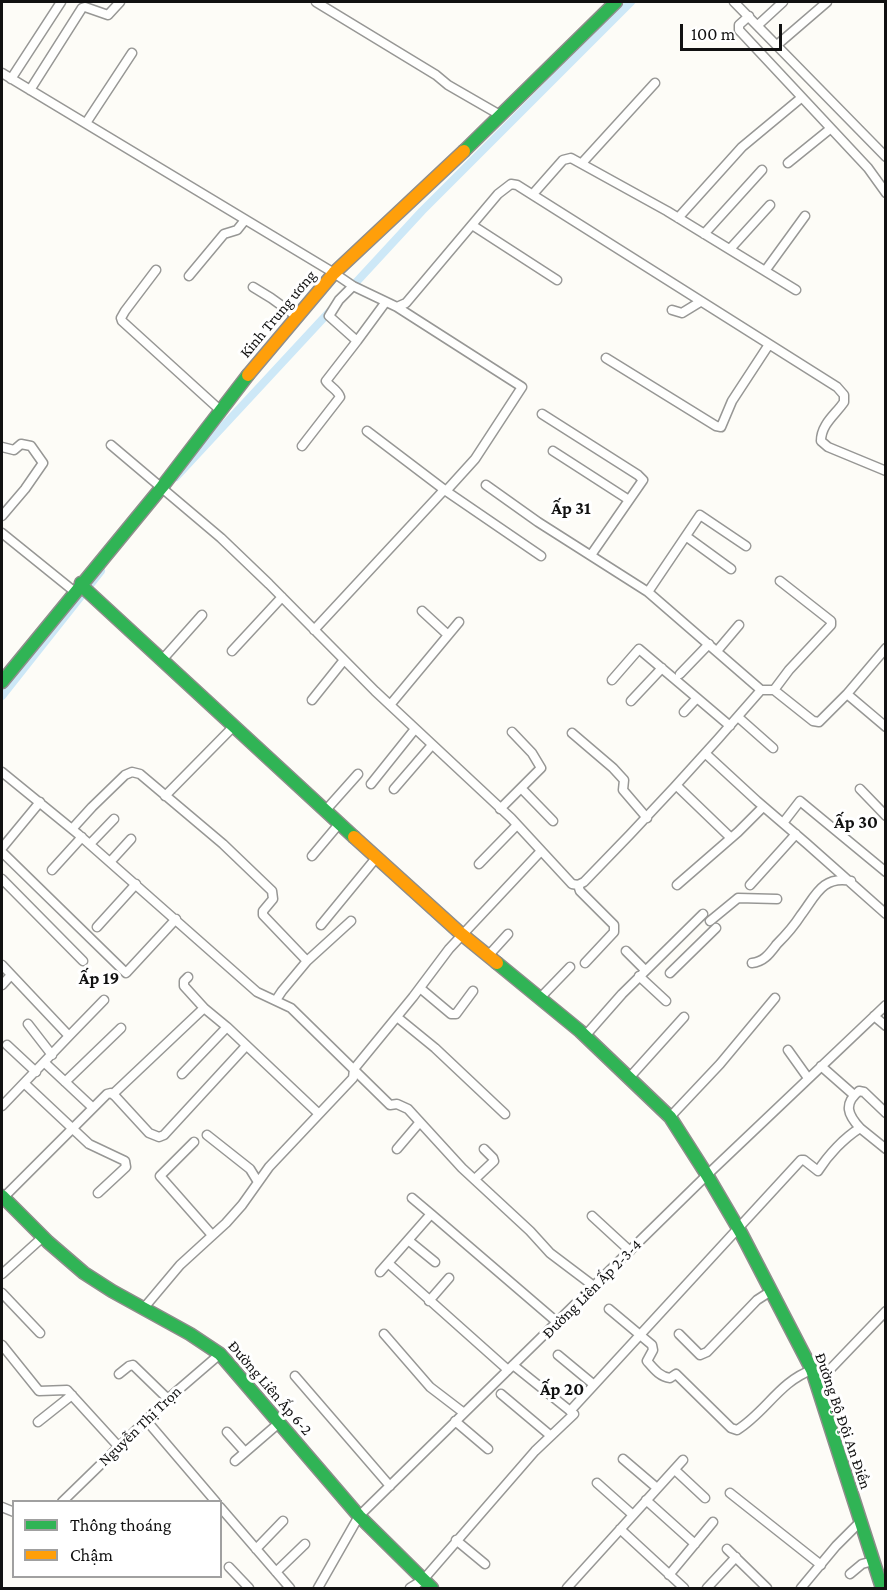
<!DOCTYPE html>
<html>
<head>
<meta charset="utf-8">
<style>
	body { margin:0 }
	#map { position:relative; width:887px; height:1590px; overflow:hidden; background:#fdfcf7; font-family:"Crimson Pro",serif }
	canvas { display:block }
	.frame { position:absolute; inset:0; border:3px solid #111; pointer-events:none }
	.legend { position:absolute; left:12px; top:1500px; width:210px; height:78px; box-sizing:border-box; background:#fff; border:2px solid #a0a0a0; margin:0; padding:8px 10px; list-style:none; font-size:18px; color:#111 }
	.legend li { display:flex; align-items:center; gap:12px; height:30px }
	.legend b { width:30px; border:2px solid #a0a0a0 }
	.scale { position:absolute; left:680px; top:24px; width:102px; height:27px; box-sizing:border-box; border:3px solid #111; border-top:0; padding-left:8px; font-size:18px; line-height:21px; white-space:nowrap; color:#111; -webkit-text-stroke:4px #fff; paint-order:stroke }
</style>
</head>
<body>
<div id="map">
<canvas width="887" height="1590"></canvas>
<div class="frame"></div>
<ul class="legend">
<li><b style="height:8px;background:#30b455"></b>Thông thoáng</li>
<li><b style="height:8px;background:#ff9f0a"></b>Chậm</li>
</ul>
<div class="scale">100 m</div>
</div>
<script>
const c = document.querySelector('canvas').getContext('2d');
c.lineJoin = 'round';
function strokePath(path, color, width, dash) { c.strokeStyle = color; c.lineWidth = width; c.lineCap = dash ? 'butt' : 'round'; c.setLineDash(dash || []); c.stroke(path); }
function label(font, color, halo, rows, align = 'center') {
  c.font = font + ' "Crimson Pro",serif'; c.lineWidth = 6; c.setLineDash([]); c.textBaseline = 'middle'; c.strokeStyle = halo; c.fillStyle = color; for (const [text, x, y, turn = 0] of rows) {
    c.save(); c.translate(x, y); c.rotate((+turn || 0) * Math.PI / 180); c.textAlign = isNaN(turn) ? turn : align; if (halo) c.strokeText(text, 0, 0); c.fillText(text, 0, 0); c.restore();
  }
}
const canal = new Path2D(`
	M349,290L422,211L631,2
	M176,477L331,310
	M2,696L101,571`);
const street = new Path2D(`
	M316,2L436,75L448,85L500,115
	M734,2L886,157
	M749,16L739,25V30L868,168L886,193
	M758,25L783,2
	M777,45L827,2
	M2,73L334,273L353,286L397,307L406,303L498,194L511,184L517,185L837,387L844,395V402C836,414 821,424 821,441L828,447L886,471
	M11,79L61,2
	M30,90L82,8L85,7L108,15L120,2
	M86,123L132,53
	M582,163L655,83
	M788,163L830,129
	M533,194L563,160L571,158L667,211L796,290
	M678,218L742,147L801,98
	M472,225L557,280
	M704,234L762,170
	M730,249L770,205
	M156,270L125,311L121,318L122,321L220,410
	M765,271L805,216
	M189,276L224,234L237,230L245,220
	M253,287L271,298L296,316
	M397,307L522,387L475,459L446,491
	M672,310L682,313L700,302
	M357,341L385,303
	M606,358L716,426L721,427L732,401L768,346
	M542,414L638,475L643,480L591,555
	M367,431L446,491L541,556
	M111,445L221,538L269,584L375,691L511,818L572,884L578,885L584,882C645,820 704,756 761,690L648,592L538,522L486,485
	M302,446L340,397C338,390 330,387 326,381L357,341L329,316L339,300L353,286
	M2,447L14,450L21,444L31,446L43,463L25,489L2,516
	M553,451L629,500
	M2,533L75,592
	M687,537L731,569
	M648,592L700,515L746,546
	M422,611L448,635
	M314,630L444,490
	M886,648L847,694L886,727
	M232,651L282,597
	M717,651L739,625
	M162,660L202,615
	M680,674L709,644
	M612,680L639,649L697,698
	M761,690H774L813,721L819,722L847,694
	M774,690L789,670L831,625V621L780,581
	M312,700L344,660
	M631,701L662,668
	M390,705L459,622
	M684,712L697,698L730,726
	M738,717L773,748
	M572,733L613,768L624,780L623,790L647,818
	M706,754L757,801L806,843L886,914
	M2,772L78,834L257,992L291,1008L390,1105L397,1104L408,1109L462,1168L530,1231L550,1253L595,1287
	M371,784L415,729
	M677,786L731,838
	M521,788L553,821
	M394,789L432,745
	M860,789L886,816
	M165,796L233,727
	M500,809L541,768L532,753L512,732
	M325,811L358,774
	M783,823L800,801L886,872
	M72,829L92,807L125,775L132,772L140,774L223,844L272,891L273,899L263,911V915L307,961L282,991L276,1000
	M90,844L114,819
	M2,848L40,802
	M2,852L126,973L176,919
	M312,856L339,824
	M110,862L131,839
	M479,864L517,825
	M52,870L82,837
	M2,879L83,961
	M578,885L580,891L614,925V932L585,963
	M677,885L738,832L763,807
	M750,885L796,834
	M710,921L738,898L777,899
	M321,925L376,858
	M97,927L136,884
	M626,951L645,970
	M488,956L508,934
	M307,961L351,921
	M752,963C764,962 770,953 777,944C786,935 794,926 801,915C815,897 822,875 851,881
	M2,965L69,1036L104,1000
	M670,973L716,928
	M639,976L666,1001
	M188,977L184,981V986L204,1008
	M2,985L11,975
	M420,988L451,1014H456L473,991
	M540,998L570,967
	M874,1016L886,1026
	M397,1017L435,1048L505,1114
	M28,1024L52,1055
	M585,1036L622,994L703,914
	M7,1045L36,1072
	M788,1050L808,1078
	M45,1063L92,1107
	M821,1066L854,1095
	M182,1074L227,1027
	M629,1078L684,1017
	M65,1082L121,1028
	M24,1083L89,1144L125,1161L126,1167L98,1193
	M113,1094L204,1008L227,1027L319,1114
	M2,1106L69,1036
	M670,1117L720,1064L775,998
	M860,1128C848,1115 843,1104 859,1091L864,1092L886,1113
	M207,1135L250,1169L258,1182
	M194,1142L160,1176L212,1235
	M397,1149L420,1122
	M475,1179L494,1161L493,1158L484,1149
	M3,1198L107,1094L111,1093L115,1096L149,1133L159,1137L164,1135L246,1046
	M412,1198L431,1214
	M592,1216L630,1251
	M408,1240L435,1262
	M388,1263L508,1370
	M380,1272L431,1214L558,1323
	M2,1274L44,1236
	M2,1293L40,1333
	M429,1301L449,1278
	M143,1309L180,1265L226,1223L242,1205L269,1167L353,1078L354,1069L413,997L449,949L541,851
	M609,1309L652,1345L653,1350L647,1361C654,1369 660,1377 670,1378L676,1374L731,1428L737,1430C765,1413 780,1381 812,1370
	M384,1334L430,1387L464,1413
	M679,1334L700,1355L707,1352L757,1300L771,1291
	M2,1345L39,1391L67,1390L119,1447
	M558,1355L593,1384
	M119,1374L129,1366L133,1365L168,1399
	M295,1376L390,1486
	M816,1384L886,1311
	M501,1394L551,1436
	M570,1411L801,1160H804L818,1171C828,1155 844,1138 860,1128L886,1149
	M146,1420L216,1502
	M455,1421L488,1449
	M38,1422L72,1395
	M227,1432L245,1452
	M623,1459L657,1488
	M235,1461L279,1423
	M675,1470L705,1498
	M597,1483L633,1515
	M730,1493L821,1565
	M646,1500L695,1544
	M62,1502L170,1397L220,1354
	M2,1507L14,1512
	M220,1507L290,1588
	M620,1529L684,1588
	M456,1540L485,1564
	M256,1549L283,1521
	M727,1549L767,1588
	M229,1567L249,1588
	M276,1572L305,1544
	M850,1574L862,1564L873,1561
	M669,1575L713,1522
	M318,1588L359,1516L707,1175L886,1005
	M410,1588L423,1580L535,1451L574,1414L513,1365
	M567,1588L683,1460
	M707,1588L736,1557
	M801,1588L836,1546L860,1522`);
const fast = new Path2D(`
	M464,151L616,2
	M81,583L84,588L354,837
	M2,682L162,487L248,375
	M497,963L580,1031L670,1117L707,1175L741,1233L812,1370L882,1588
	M2,1196L48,1242L84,1273L112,1291L190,1334L220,1354L359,1516L432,1588`);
const slow = new Path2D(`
	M248,375L334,273L464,151
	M354,837L459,932L497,963`);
const streetNames = [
	["Kinh Trung ương",278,314,-50],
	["Đường Liên Ấp 2-3-4",592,1289,-45],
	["Đường Liên Ấp 6-2",270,1388,49],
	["Đường Bộ Đội An Điền",843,1421,71],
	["Nguyễn Thị Trọn",140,1426,-44]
];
const neighbourhoodNames = [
	["Ấp 31",571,508],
	["Ấp 30",856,822],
	["Ấp 19",99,978],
	["Ấp 20",562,1389]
];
strokePath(canal, '#cde8f7', 8);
strokePath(street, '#979795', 11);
strokePath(fast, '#8e8d8b', 15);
strokePath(slow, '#8e8d8b', 15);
strokePath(street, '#fffffe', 8);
strokePath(fast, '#30b455', 12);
strokePath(slow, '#ff9f0a', 12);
label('16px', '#111', '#fff', streetNames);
label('bold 18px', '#111', '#fff', neighbourhoodNames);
</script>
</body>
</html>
